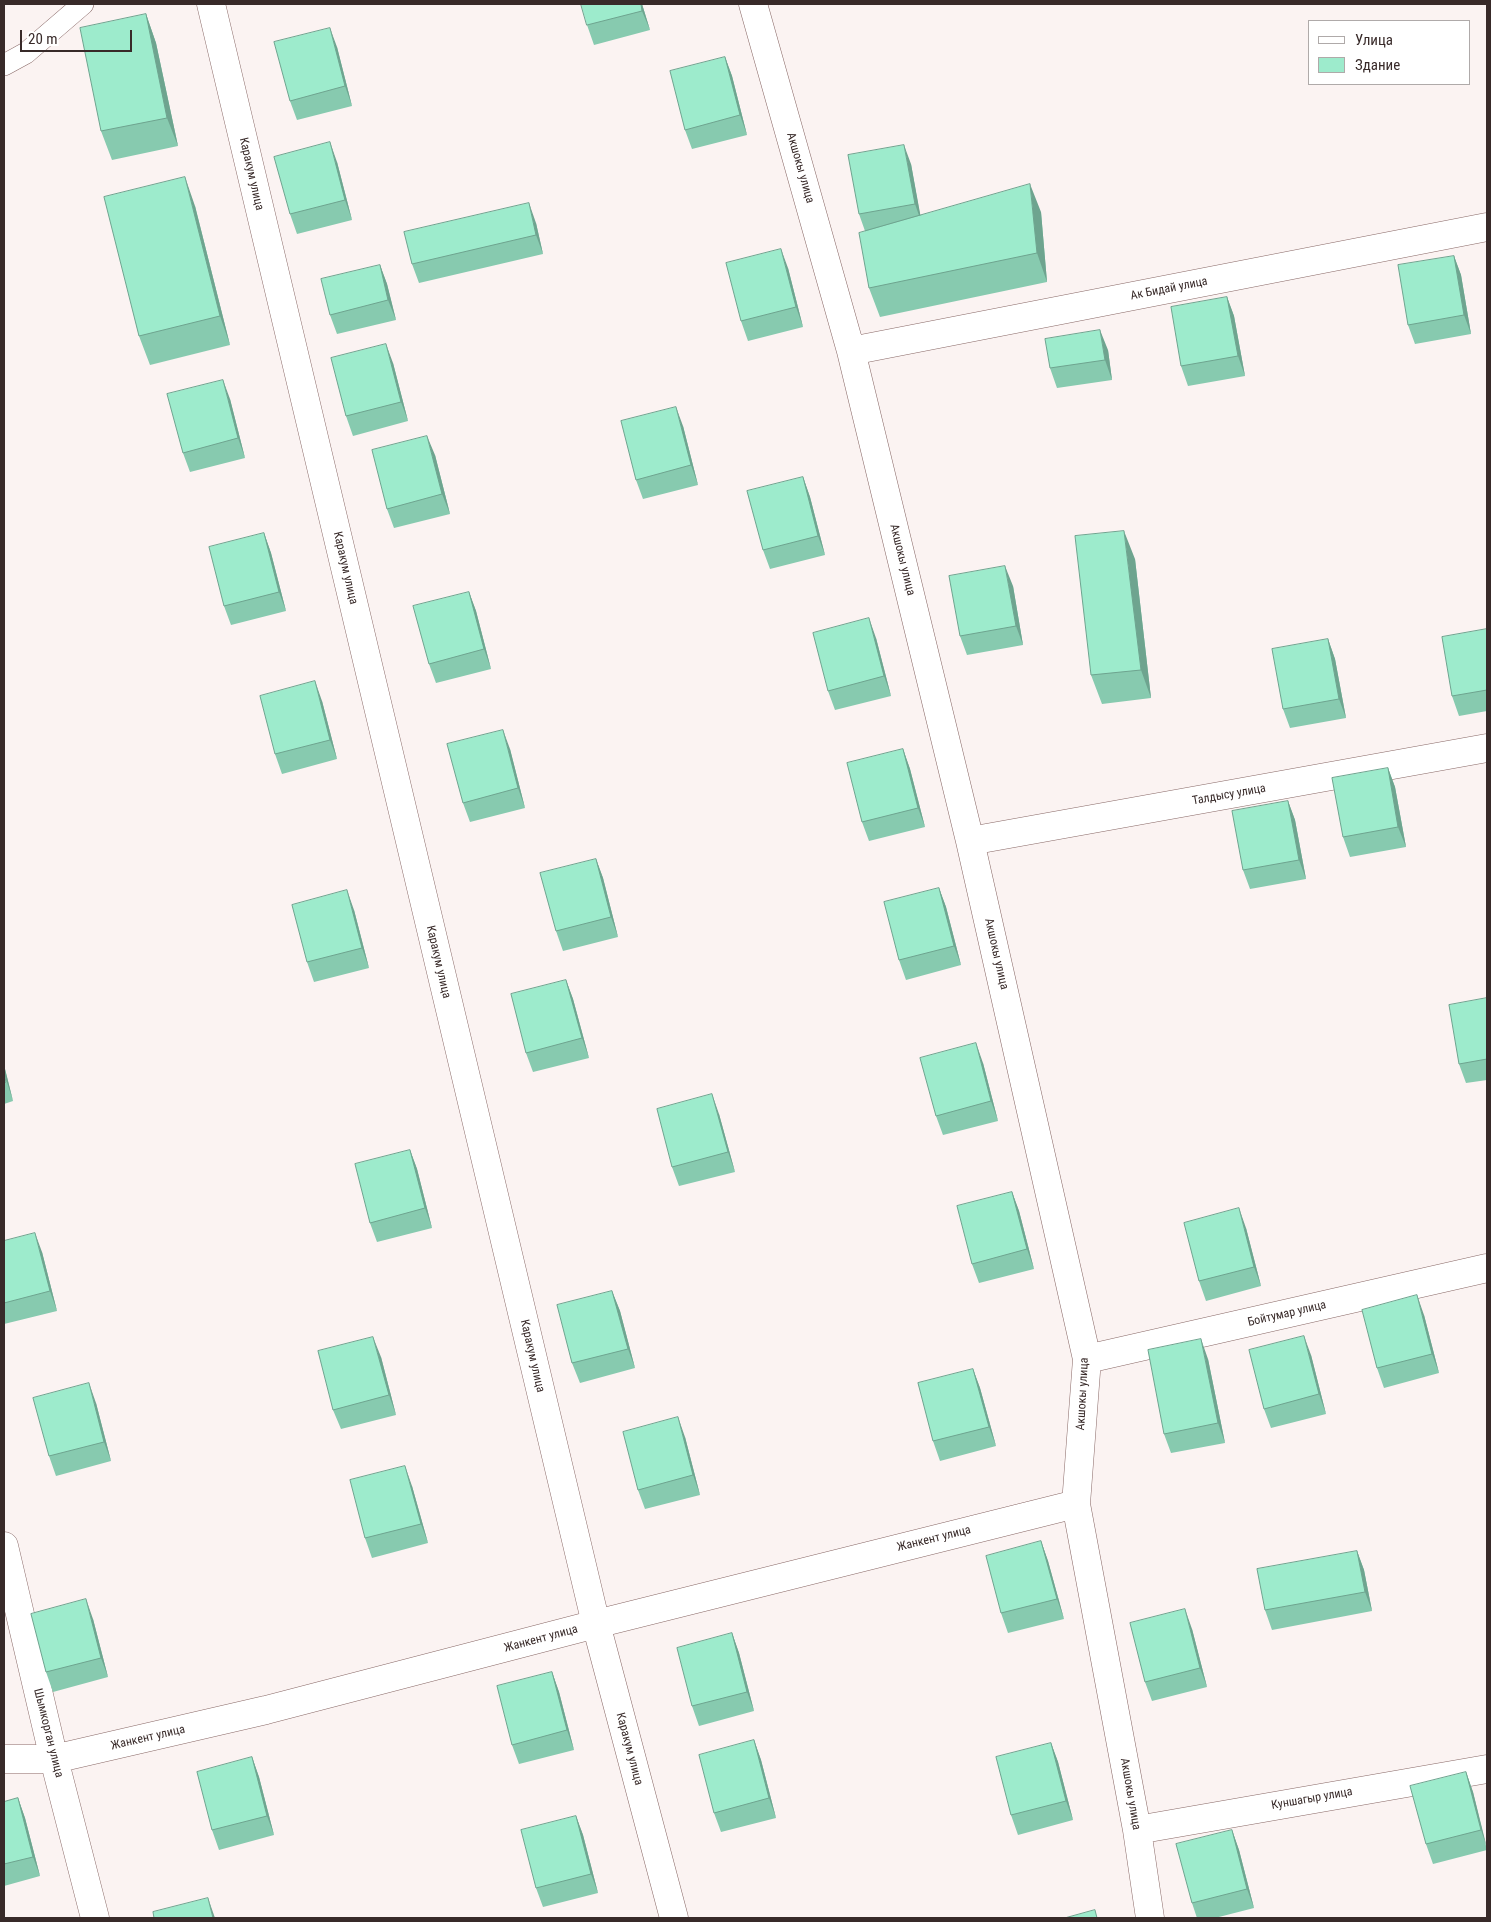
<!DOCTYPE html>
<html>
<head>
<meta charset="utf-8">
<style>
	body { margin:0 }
	#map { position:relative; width:1491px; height:1922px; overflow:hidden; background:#fbf3f2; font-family:"Roboto Condensed",sans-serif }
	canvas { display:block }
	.frame { position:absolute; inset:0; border:5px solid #382a29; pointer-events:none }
	.legend { position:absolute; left:1308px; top:20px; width:162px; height:65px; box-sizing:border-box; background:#fff; border:1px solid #afaaa9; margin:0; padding:6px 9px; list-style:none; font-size:15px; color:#382a29 }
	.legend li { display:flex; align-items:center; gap:10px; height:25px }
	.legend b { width:25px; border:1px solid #afaaa9 }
	.scale { position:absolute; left:20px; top:30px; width:112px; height:22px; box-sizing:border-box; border:2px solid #382a29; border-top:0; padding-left:6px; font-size:15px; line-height:18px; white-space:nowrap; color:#382a29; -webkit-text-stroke:4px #fff; paint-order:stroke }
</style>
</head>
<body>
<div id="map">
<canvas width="1491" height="1922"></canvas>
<div class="frame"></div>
<ul class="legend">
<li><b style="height:6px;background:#fff"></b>Улица</li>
<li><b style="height:14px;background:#9debcc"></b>Здание</li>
</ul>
<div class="scale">20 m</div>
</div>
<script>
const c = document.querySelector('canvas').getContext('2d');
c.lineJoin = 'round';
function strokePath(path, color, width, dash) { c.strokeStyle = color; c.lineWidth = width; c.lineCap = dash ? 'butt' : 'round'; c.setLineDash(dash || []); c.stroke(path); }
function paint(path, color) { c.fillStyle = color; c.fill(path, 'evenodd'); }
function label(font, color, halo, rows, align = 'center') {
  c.font = font + ' "Roboto Condensed",sans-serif'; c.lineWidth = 4; c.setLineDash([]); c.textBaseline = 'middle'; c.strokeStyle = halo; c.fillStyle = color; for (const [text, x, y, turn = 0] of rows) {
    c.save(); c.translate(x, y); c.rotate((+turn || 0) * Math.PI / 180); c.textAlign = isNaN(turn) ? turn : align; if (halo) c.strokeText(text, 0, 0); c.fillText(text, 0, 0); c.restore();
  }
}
const service = new Path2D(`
	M4,65L26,53L83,4`);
const minor = new Path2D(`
	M211,4L596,1624L674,1918
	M753,4L851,351L970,841L1087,1359L1076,1504L1137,1830L1150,1918
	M851,351L1487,227
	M970,841L1487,748
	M1087,1359L1487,1268
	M4,1546L54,1759L95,1918
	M4,1759H54L266,1710L596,1624L1076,1504
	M1137,1830L1487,1769`);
const wall = new Path2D(`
	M642,4L650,30L594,45L587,25Z
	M146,14L156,43L178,146L112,160L101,131Z
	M337,47L352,106L297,120L290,101Z
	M725,57L732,76L747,135L692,149L685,130Z
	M337,162L352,220L297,234L290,214Z
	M911,164L920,215L1041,212L1047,282L880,317L869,288L865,231L859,214Z
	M195,206L230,345L150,365L139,336Z
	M536,223L543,254L419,283L412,264Z
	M1454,256L1461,275L1471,334L1415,344L1408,325Z
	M380,265L387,284L396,320L337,334L330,315Z
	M788,268L803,327L748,341L741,321Z
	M1227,297L1234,316L1245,376L1188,386L1181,366Z
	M1108,350L1112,380L1057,388L1050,368Z
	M393,363L408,421L353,436L346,416Z
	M230,399L245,458L190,472L183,453Z
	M683,426L698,485L643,499L636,480Z
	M435,455L450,514L394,528L387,509Z
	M803,477L810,497L825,555L770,569L763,550Z
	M264,533L271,553L286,611L231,625L224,606Z
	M1135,559L1151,698L1102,704L1091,675Z
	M1013,586L1023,645L967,655L960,636Z
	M469,592L476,611L491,669L436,683L429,664Z
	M1487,629V711L1459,716L1452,696Z
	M876,638L891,696L835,710L828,691Z
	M1328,639L1335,659L1346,718L1290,728L1283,709Z
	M322,701L337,759L282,774L275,754Z
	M510,749L525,808L470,822L463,803Z
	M903,749L910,769L925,827L869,841L862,822Z
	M1388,768L1395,787L1406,847L1350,857L1343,837Z
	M1288,801L1295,820L1306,879L1250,889L1243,870Z
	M596,859L603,878L618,937L563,951L556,931Z
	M939,888L946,907L961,965L906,980L899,960Z
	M354,910L369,968L314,982L307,962Z
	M566,980L573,999L589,1058L533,1072L526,1053Z
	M1487,998V1080L1466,1083L1459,1064Z
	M983,1063L998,1121L943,1135L936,1116Z
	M4,1065L13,1101L4,1104Z
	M719,1114L735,1172L679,1186L672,1167Z
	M410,1150L417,1169L432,1228L377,1242L370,1223Z
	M1012,1192L1019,1211L1034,1269L979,1283L972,1264Z
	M1246,1228L1261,1286L1206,1301L1199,1281Z
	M4,1241L42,1252L57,1311L4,1324Z
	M612,1291L620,1311L635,1368L580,1383L572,1363Z
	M1424,1315L1439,1373L1384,1388L1377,1368Z
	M1311,1355L1326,1414L1271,1428L1264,1409Z
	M381,1357L396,1415L341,1429L333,1410Z
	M1208,1359L1225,1443L1171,1453L1164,1434Z
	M973,1369L980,1388L996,1446L940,1461L933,1441Z
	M96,1403L111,1461L56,1476L49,1456Z
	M685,1437L700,1495L645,1509L638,1490Z
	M412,1486L428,1543L372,1558L365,1538Z
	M1041,1541L1048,1561L1064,1619L1008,1633L1001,1613Z
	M1357,1551L1364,1570L1372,1611L1272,1630L1265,1610Z
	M93,1619L108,1677L53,1692L46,1672Z
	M1192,1629L1207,1687L1152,1701L1145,1682Z
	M732,1633L739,1653L754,1711L699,1726L692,1706Z
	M552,1672L559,1692L574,1750L519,1764L512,1745Z
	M754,1740L761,1760L776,1818L721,1832L714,1813Z
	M1051,1743L1058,1762L1073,1820L1018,1835L1011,1815Z
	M252,1757L259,1777L274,1835L219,1850L212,1830Z
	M1466,1772L1473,1792L1487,1850L1433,1864L1426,1844Z
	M18,1798L25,1818L40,1876L4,1886V1802Z
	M576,1816L583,1835L598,1893L543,1907L536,1888Z
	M1232,1830L1239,1850L1254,1908L1215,1918H1197L1192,1903Z`);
const shadedWall = new Path2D(`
	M641,4H642L650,30L642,11Z
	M146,14L156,43L178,146L167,118Z
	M330,28L337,47L352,106L345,86Z
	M725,57L732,76L747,135L740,115Z
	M330,142L337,162L352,220L345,200Z
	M904,145L911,164L922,224L915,204Z
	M185,177L195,206L230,345L220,316Z
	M1030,184L1041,212L1047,282L1037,253Z
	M529,203L536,223L543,254L536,235Z
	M781,249L788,268L803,327L796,307Z
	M1454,256L1461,275L1471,334L1464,315Z
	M380,265L387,284L396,320L388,300Z
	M1227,297L1234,316L1245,376L1238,356Z
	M1100,330L1108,350L1112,380L1105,360Z
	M386,344L393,363L408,421L401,402Z
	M223,380L230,399L245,458L238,438Z
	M676,407L683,426L698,485L691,465Z
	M427,436L435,455L450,514L442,494Z
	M803,477L810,497L825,555L818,536Z
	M1124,531L1135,559L1151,698L1141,670Z
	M264,533L271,553L286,611L279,592Z
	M1005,566L1013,586L1023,645L1016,626Z
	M469,592L476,611L491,669L484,649Z
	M869,618L876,638L891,696L884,676Z
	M1328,639L1335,659L1346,718L1339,699Z
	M315,681L322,701L337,759L330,740Z
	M503,730L510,749L525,808L518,788Z
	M903,749L910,769L925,827L918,808Z
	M1388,768L1395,787L1406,847L1398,827Z
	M1288,801L1295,820L1306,879L1299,860Z
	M596,859L603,878L618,937L611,917Z
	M939,888L946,907L961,965L954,946Z
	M347,890L354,910L369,968L362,948Z
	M566,980L573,999L589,1058L582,1038Z
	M976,1043L983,1063L998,1121L991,1101Z
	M4,1065L13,1101L4,1073Z
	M712,1094L719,1114L735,1172L728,1152Z
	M410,1150L417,1169L432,1228L425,1208Z
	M1012,1192L1019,1211L1034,1269L1027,1249Z
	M1239,1208L1246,1228L1261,1286L1254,1267Z
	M35,1233L42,1252L57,1311L50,1291Z
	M612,1291L620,1311L635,1368L628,1349Z
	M1417,1295L1424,1315L1439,1373L1432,1354Z
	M1304,1336L1311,1355L1326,1414L1319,1394Z
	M373,1337L381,1357L396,1415L389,1395Z
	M1201,1339L1208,1359L1225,1443L1218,1423Z
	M973,1369L980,1388L996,1446L989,1427Z
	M89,1383L96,1403L111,1461L104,1442Z
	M678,1417L685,1437L700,1495L693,1475Z
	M405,1466L412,1486L428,1543L421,1524Z
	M1041,1541L1048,1561L1064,1619L1057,1599Z
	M1357,1551L1364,1570L1372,1611L1365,1592Z
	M86,1599L93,1619L108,1677L101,1658Z
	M1185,1609L1192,1629L1207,1687L1200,1668Z
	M732,1633L739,1653L754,1711L747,1692Z
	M552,1672L559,1692L574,1750L567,1730Z
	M754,1740L761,1760L776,1818L769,1798Z
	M1051,1743L1058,1762L1073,1820L1066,1801Z
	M252,1757L259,1777L274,1835L267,1816Z
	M1466,1772L1473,1792L1487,1848L1481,1830Z
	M18,1798L25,1818L40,1876L33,1857Z
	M576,1816L583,1835L598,1893L591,1874Z
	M1232,1830L1239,1850L1254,1908L1247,1889Z
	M208,1898L215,1918H213Z`);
const building = new Path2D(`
	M581,4H641L642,11L587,25Z
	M146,14L167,118L101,131L80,28Z
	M330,28L345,86L290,101L274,42Z
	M725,57L740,115L685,130L670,71Z
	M330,142L345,200L290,214L274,157Z
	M904,145L915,204L859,214L848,155Z
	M185,177L220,316L139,336L104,197Z
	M1030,184L1037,253L869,288L859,233Z
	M529,203L536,235L412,264L404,232Z
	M781,249L796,307L741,321L726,263Z
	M1454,256L1464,315L1408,325L1398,265Z
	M380,265L388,300L330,315L321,279Z
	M1227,297L1238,356L1181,366L1171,307Z
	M1100,330L1105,360L1050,368L1045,339Z
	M386,344L401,402L346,416L331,358Z
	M223,380L238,438L183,453L167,394Z
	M676,407L691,465L636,480L621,421Z
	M427,436L442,494L387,509L372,450Z
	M803,477L818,536L763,550L747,491Z
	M1124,531L1141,670L1091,675L1075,536Z
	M264,533L279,592L224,606L209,547Z
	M1005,566L1016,626L960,636L949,576Z
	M469,592L484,649L429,664L413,606Z
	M869,618L884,676L828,691L813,633Z
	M1487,629V690L1452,696L1442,637Z
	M1328,639L1339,699L1283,709L1272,649Z
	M315,681L330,740L275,754L260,696Z
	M503,730L518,788L463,803L447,744Z
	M903,749L918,808L862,822L847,763Z
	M1388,768L1398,827L1343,837L1332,778Z
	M1288,801L1299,860L1243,870L1232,811Z
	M596,859L611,917L556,931L540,873Z
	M939,888L954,946L899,960L884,902Z
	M347,890L362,948L307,962L292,905Z
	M566,980L582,1038L526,1053L511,994Z
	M1487,998V1059L1459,1064L1449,1005Z
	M976,1043L991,1101L936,1116L920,1058Z
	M4,1073L6,1082L4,1083Z
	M712,1094L728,1152L672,1167L657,1109Z
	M410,1150L425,1208L370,1223L355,1164Z
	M1012,1192L1027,1249L972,1264L957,1206Z
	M1239,1208L1254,1267L1199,1281L1184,1223Z
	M35,1233L50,1291L4,1303V1241Z
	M612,1291L628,1349L572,1363L557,1305Z
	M1417,1295L1432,1354L1377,1368L1362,1310Z
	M1304,1336L1319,1394L1264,1409L1249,1350Z
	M373,1337L389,1395L333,1410L318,1351Z
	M1201,1339L1218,1423L1164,1434L1148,1350Z
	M973,1369L989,1427L933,1441L918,1383Z
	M89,1383L104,1442L49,1456L33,1398Z
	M678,1417L693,1475L638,1490L623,1432Z
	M405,1466L421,1524L365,1538L350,1480Z
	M1041,1541L1057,1599L1001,1613L986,1556Z
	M1357,1551L1365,1592L1265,1610L1257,1569Z
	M86,1599L101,1658L46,1672L31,1614Z
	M1185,1609L1200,1668L1145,1682L1130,1623Z
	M732,1633L747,1692L692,1706L677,1648Z
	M552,1672L567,1730L512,1745L497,1686Z
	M754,1740L769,1798L714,1813L699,1755Z
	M1051,1743L1066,1801L1011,1815L996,1757Z
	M252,1757L267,1816L212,1830L197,1772Z
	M1466,1772L1481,1830L1426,1844L1410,1786Z
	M18,1798L33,1857L4,1864V1802Z
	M576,1816L591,1874L536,1888L521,1830Z
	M1232,1830L1247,1889L1192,1903L1176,1844Z
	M208,1898L213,1918H154L153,1912Z
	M1095,1910L1097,1918H1065Z`);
const streetNames = [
	["Акшокы улица",800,168,74],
	["Каракум улица",251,174,77],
	["Ак Бидай улица",1169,289,-11],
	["Акшокы улица",902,560,76],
	["Каракум улица",345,568,77],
	["Талдысу улица",1229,795,-10],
	["Акшокы улица",996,954,77],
	["Каракум улица",438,962,77],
	["Бойтумар улица",1287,1314,-13],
	["Каракум улица",532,1356,77],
	["Акшокы улица",1083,1394,-87],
	["Жанкент улица",934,1539,-14],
	["Жанкент улица",541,1639,-15],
	["Шымкорган улица",48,1733,76],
	["Жанкент улица",148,1738,-13],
	["Каракум улица",629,1749,75],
	["Акшокы улица",1130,1794,80],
	["Куншагыр улица",1312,1799,-10]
];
strokePath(service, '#896967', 22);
strokePath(minor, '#896967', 29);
strokePath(service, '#fff', 21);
strokePath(minor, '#fff', 28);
paint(wall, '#87caaf');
paint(shadedWall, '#6ea48f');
paint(building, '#9debcc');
strokePath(building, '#6ea48f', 1);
label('12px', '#382a29', '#fff', streetNames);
</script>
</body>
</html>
